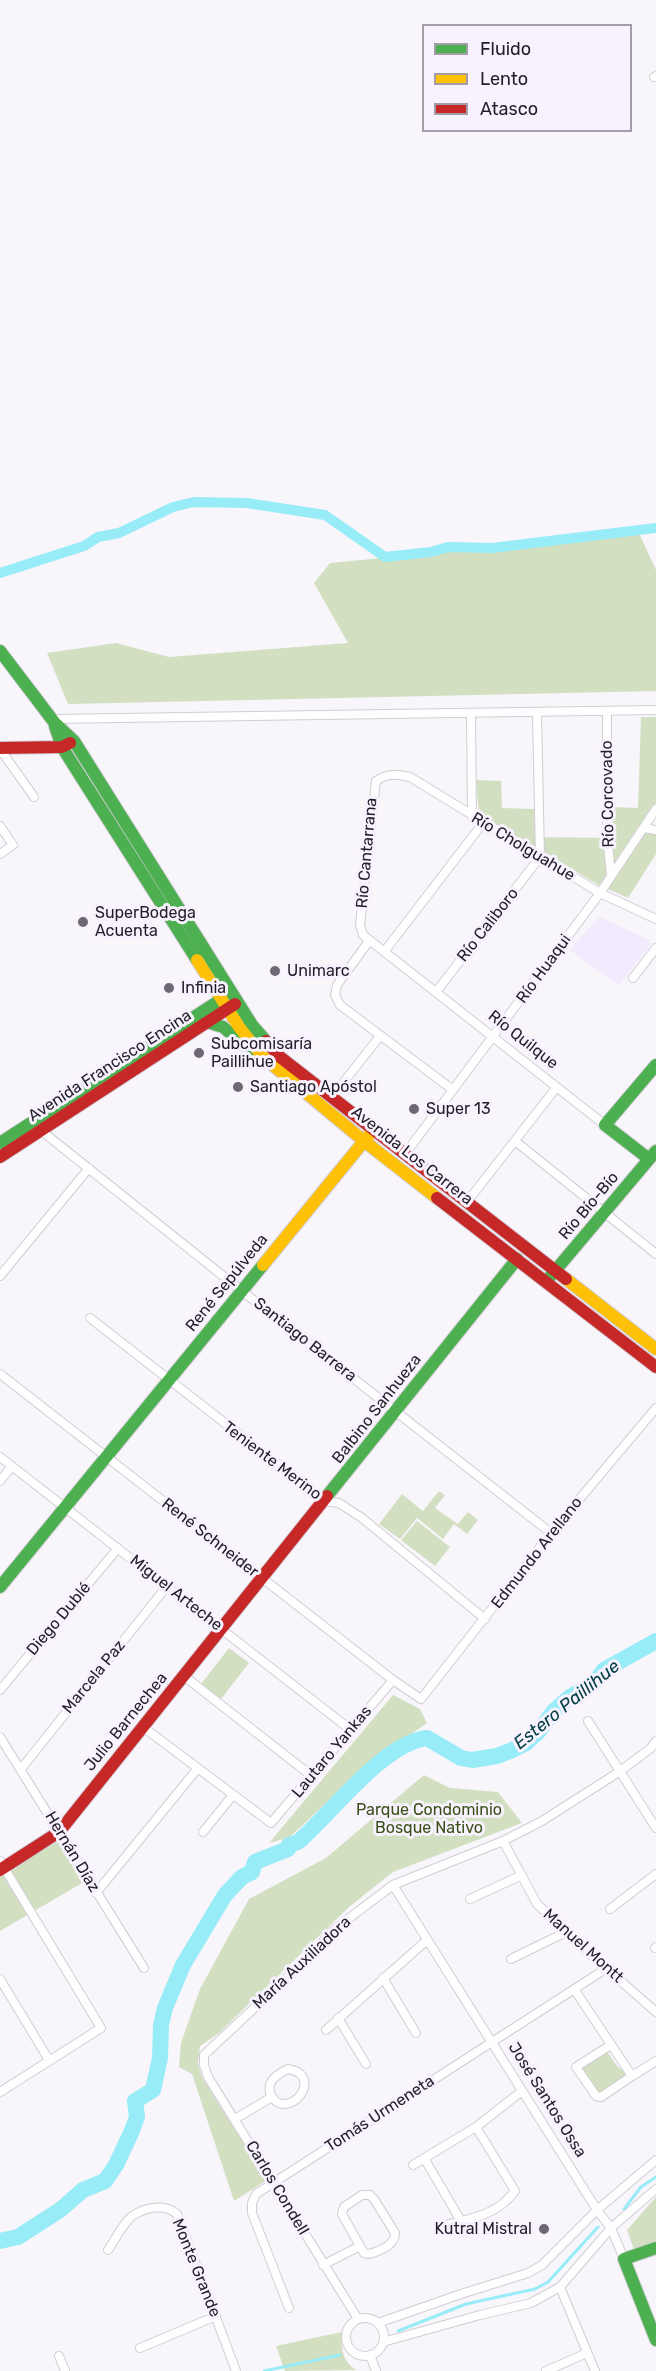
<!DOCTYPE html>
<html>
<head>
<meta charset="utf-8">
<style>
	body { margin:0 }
	#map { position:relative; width:656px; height:2371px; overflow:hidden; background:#f8f5fb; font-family:Rubik,sans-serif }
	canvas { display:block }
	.legend { position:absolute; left:422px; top:24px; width:210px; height:108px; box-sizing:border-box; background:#f7f2fe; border:2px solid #a29da8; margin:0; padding:8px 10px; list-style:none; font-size:18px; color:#221e28 }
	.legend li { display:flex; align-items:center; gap:12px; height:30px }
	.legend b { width:30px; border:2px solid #a29da8 }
</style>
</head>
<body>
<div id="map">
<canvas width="656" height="2371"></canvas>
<ul class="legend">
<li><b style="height:8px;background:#4caf50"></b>Fluido</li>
<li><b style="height:8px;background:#ffc107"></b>Lento</li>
<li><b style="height:8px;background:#c62828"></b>Atasco</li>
</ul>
</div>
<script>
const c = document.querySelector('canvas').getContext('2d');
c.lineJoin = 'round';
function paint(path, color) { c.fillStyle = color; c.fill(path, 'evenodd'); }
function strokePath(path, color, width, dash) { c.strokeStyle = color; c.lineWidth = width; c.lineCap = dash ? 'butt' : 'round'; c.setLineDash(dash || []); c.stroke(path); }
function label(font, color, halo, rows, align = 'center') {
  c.font = font + ' Rubik,sans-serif'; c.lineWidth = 6; c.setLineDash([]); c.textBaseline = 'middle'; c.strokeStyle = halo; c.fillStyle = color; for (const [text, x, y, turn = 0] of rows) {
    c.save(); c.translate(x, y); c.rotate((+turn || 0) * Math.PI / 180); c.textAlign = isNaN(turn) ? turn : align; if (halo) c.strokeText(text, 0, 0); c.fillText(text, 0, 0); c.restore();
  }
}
const built = new Path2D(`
	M600,917L649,940L650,945L619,986L570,950L596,919Z`);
const green = new Path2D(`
	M637,529L656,570V691L68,704L47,653L116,643L169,657L348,643L314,583L330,563L403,556L431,552L448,547L492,548Z
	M641,717H656V803L638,831L656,835V854L628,898L597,884L479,814L476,780L501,781L502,808L534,809L536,837L610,838L611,807L638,808Z
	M439,1491L445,1495L435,1508L458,1524L468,1512L478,1520L467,1534L454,1524L443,1539L417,1518L400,1539L379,1524L402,1494L423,1511Z
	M417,1521L450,1547L435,1566L401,1540Z
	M229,1648L249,1663L221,1699L201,1684Z
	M393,1695L420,1709L427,1723L367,1765L290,1837L269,1843Z
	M424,1775L450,1788L498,1792L522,1823L393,1872L349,1907L219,2033L200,2046L198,2064L203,2079L267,2180L234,2201L192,2074L179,2067L181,2043L200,1989L249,1899L326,1858Z
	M59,1841L82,1883L0,1931V1876Z
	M606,2050L617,2066L625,2073L624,2079L602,2094L595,2093L581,2070L582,2064Z
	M656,2197V2250L636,2255L627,2230Z
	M342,2332C341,2348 342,2362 357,2370L285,2371L276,2346Z`);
const stream = new Path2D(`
	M624,2209L641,2187L656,2177
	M398,2331L466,2304L535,2289L548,2282L598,2227
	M264,2371L340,2355`);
const canal = new Path2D(`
	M0,573L84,546L98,537L119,533L173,507L194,502L247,503L325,515L385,557L431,552L448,547L492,548L656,528`);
const river = new Path2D(`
	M0,2241L18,2237L60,2210L83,2190L105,2181L116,2165L131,2133L137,2117L135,2101L153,2090L160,2058L161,2025L165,2008L183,1965L225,1895L242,1877L252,1872L255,1862L288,1849L289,1845L298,1842C331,1814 383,1743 427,1738L461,1758L472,1760L497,1756L510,1751L526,1743L539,1731L554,1711L570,1697L595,1682L604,1670L656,1641`);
const street = new Path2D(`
	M654,77L656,76
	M607,711V835L611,876
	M471,714L472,817
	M52,719L656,710
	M0,749L34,797
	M0,826L13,845L0,854
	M644,828L656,830
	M369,941L337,985L335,995L340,1005L453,1090
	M384,952L483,823
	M633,978L656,948
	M436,992L540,857L537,713
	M332,1097L380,1036
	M605,1125L363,935L360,925L376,781C388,773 396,774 410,777L600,893L656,919
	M38,1128L242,1291L551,1533
	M515,1141L656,1254
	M405,1154L600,893L656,809
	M467,1202L556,1088
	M0,1276L89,1168
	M90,1318L325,1501L339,1503L362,1518L485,1619
	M0,1374L393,1680L421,1699L551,1533L656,1408
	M0,1457L351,1730
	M0,1481L12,1466
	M184,1676L313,1777
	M0,1690L118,1548
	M588,1721L656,1828
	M143,1727L271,1823L393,1680
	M0,1737L144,1968
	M21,1769L167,1586
	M203,1832L233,1795
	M503,1841L537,1904L590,1954L656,2012
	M0,1861L101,2028L0,2092
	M393,1885L597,2210L611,2228L624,2259
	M96,1893L198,1768
	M470,1899L522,1875
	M610,1909L656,1874
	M655,1948L656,1947
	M511,1959L566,1932
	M383,1978L416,2033
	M0,1979L49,2060
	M574,1989L632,2076L601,2097L596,2096L576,2067L609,2046
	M338,2018L366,2064
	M326,2030L427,1940
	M288,2069C320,2074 299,2110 279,2103C274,2101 272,2097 270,2093C267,2080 278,2074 288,2069Z
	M632,2076L656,2061
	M235,2119L272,2097
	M424,2158L461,2221
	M413,2165L476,2127L522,2091
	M362,2195H370L374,2199L395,2233C395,2245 380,2251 369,2254L364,2253L342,2214L344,2207Z
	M446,2225C473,2218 497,2215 515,2191L476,2127
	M108,2250C115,2240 122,2225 131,2217C144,2207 165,2203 177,2214L236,2371
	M323,2265L360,2246
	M560,2287L595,2371
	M289,2308L252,2213V2203L256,2194L607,1968
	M346 2337a19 19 0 1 1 38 0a19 19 0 1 1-38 0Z
	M358,2319L208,2077L204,2065V2055L309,1957L331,1932L393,1885L503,1841L542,1821L619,1772L651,1748L656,1741
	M378,2323L461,2294L528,2273L542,2265L597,2210L656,2160
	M383,2342L480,2315L531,2303L560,2287L611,2228L656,2189
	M140,2348L216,2316
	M370,2355L376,2371
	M59,2356L65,2371
	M546,2371L587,2353`);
const fast = new Path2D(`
	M0,651L54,722L74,741L252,1025L266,1041
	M55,726L62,747L197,960
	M207,1022L223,1027L250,1050
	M0,1143L228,995
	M649,1159L605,1125L656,1065
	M549,1278L656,1151
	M327,1496L517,1259
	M0,1587L263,1265
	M656,2248L624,2259L656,2340`);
const slow = new Path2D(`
	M197,960L239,1027L263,1057L364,1141L437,1198
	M263,1265L369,1135
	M566,1279L656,1349`);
const jam = new Path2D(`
	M0,748L62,747L70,743
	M266,1041L280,1057L566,1279
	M0,1157L235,1004
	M437,1198L656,1367
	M0,1870L59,1832L327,1496`);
const markers = [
	[83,922,6,"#6d6972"],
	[275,971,6,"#6d6972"],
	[169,988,6,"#6d6972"],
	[199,1053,6,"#6d6972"],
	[238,1087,6,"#6d6972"],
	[414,1109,6,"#6d6972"],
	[544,2229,6,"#6d6972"]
];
const streetNames = [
	["Río Corcovado",608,794,-91],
	["Río Cholguahue",523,847,31],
	["Río Cantarrana",367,853,-85],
	["Río Caliboro",488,925,-52],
	["Río Huaqui",544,969,-54],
	["Río Quilque",523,1040,38],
	["Avenida Francisco Encina",110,1066,-33],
	["Avenida Los Carrera",412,1156,38],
	["Río Bío-Bío",589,1206,-50],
	["René Sepúlveda",227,1283,-51],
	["Santiago Barrera",305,1340,38],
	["Balbino Sanhueza",377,1409,-52],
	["Teniente Merino",272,1461,37],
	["René Schneider",210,1538,38],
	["Edmundo Arellano",537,1553,-52],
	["Miguel Arteche",176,1593,38],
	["Diego Dublé",59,1619,-50],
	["Marcela Paz",94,1677,-51],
	["Julio Barnechea",126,1722,-51],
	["Lautaro Yankas",332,1752,-50],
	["Hernán Díaz",72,1852,59],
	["Manuel Montt",583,1946,42],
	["María Auxiliadora",302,1963,-43],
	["José Santos Ossa",547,2100,58],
	["Tomás Urmeneta",380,2114,-33],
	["Carlos Condell",277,2188,59],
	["Monte Grande",196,2268,68]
];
const poiNames = [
	["SuperBodega",95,913],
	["Acuenta",95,931],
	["Unimarc",287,971],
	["Infinia",181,988],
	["Subcomisaría",211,1044],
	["Paillihue",211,1062],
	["Santiago Apóstol",250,1087],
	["Super 13",426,1109],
	["Kutral Mistral",532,2229,"right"]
];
const parkNames = [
	["Parque Condominio",429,1810],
	["Bosque Nativo",429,1828]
];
const waterNames = [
	["Estero Paillihue",567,1705,-39]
];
paint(built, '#f2ebfd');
paint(green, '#d2e0c1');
strokePath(stream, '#97ecf7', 3);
strokePath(canal, '#97ecf7', 10);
strokePath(river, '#97ecf7', 16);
strokePath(street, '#d1cdd5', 10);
strokePath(fast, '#d1cdd5', 14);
strokePath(slow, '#d1cdd5', 14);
strokePath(jam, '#d1cdd5', 14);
strokePath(street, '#fefefe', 8);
strokePath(fast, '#4caf50', 12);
strokePath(slow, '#ffc107', 12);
strokePath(jam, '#c62828', 12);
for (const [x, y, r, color] of markers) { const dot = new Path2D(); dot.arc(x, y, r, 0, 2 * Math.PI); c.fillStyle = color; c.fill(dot); strokePath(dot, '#f7f2fe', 2); }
label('16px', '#221e28', '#f7f2fe', streetNames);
label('16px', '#221e28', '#f7f2fe', poiNames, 'left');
label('16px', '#3a4f18', '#f7f2fe', parkNames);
label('italic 18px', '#044046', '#f7f2fe', waterNames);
</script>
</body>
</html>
